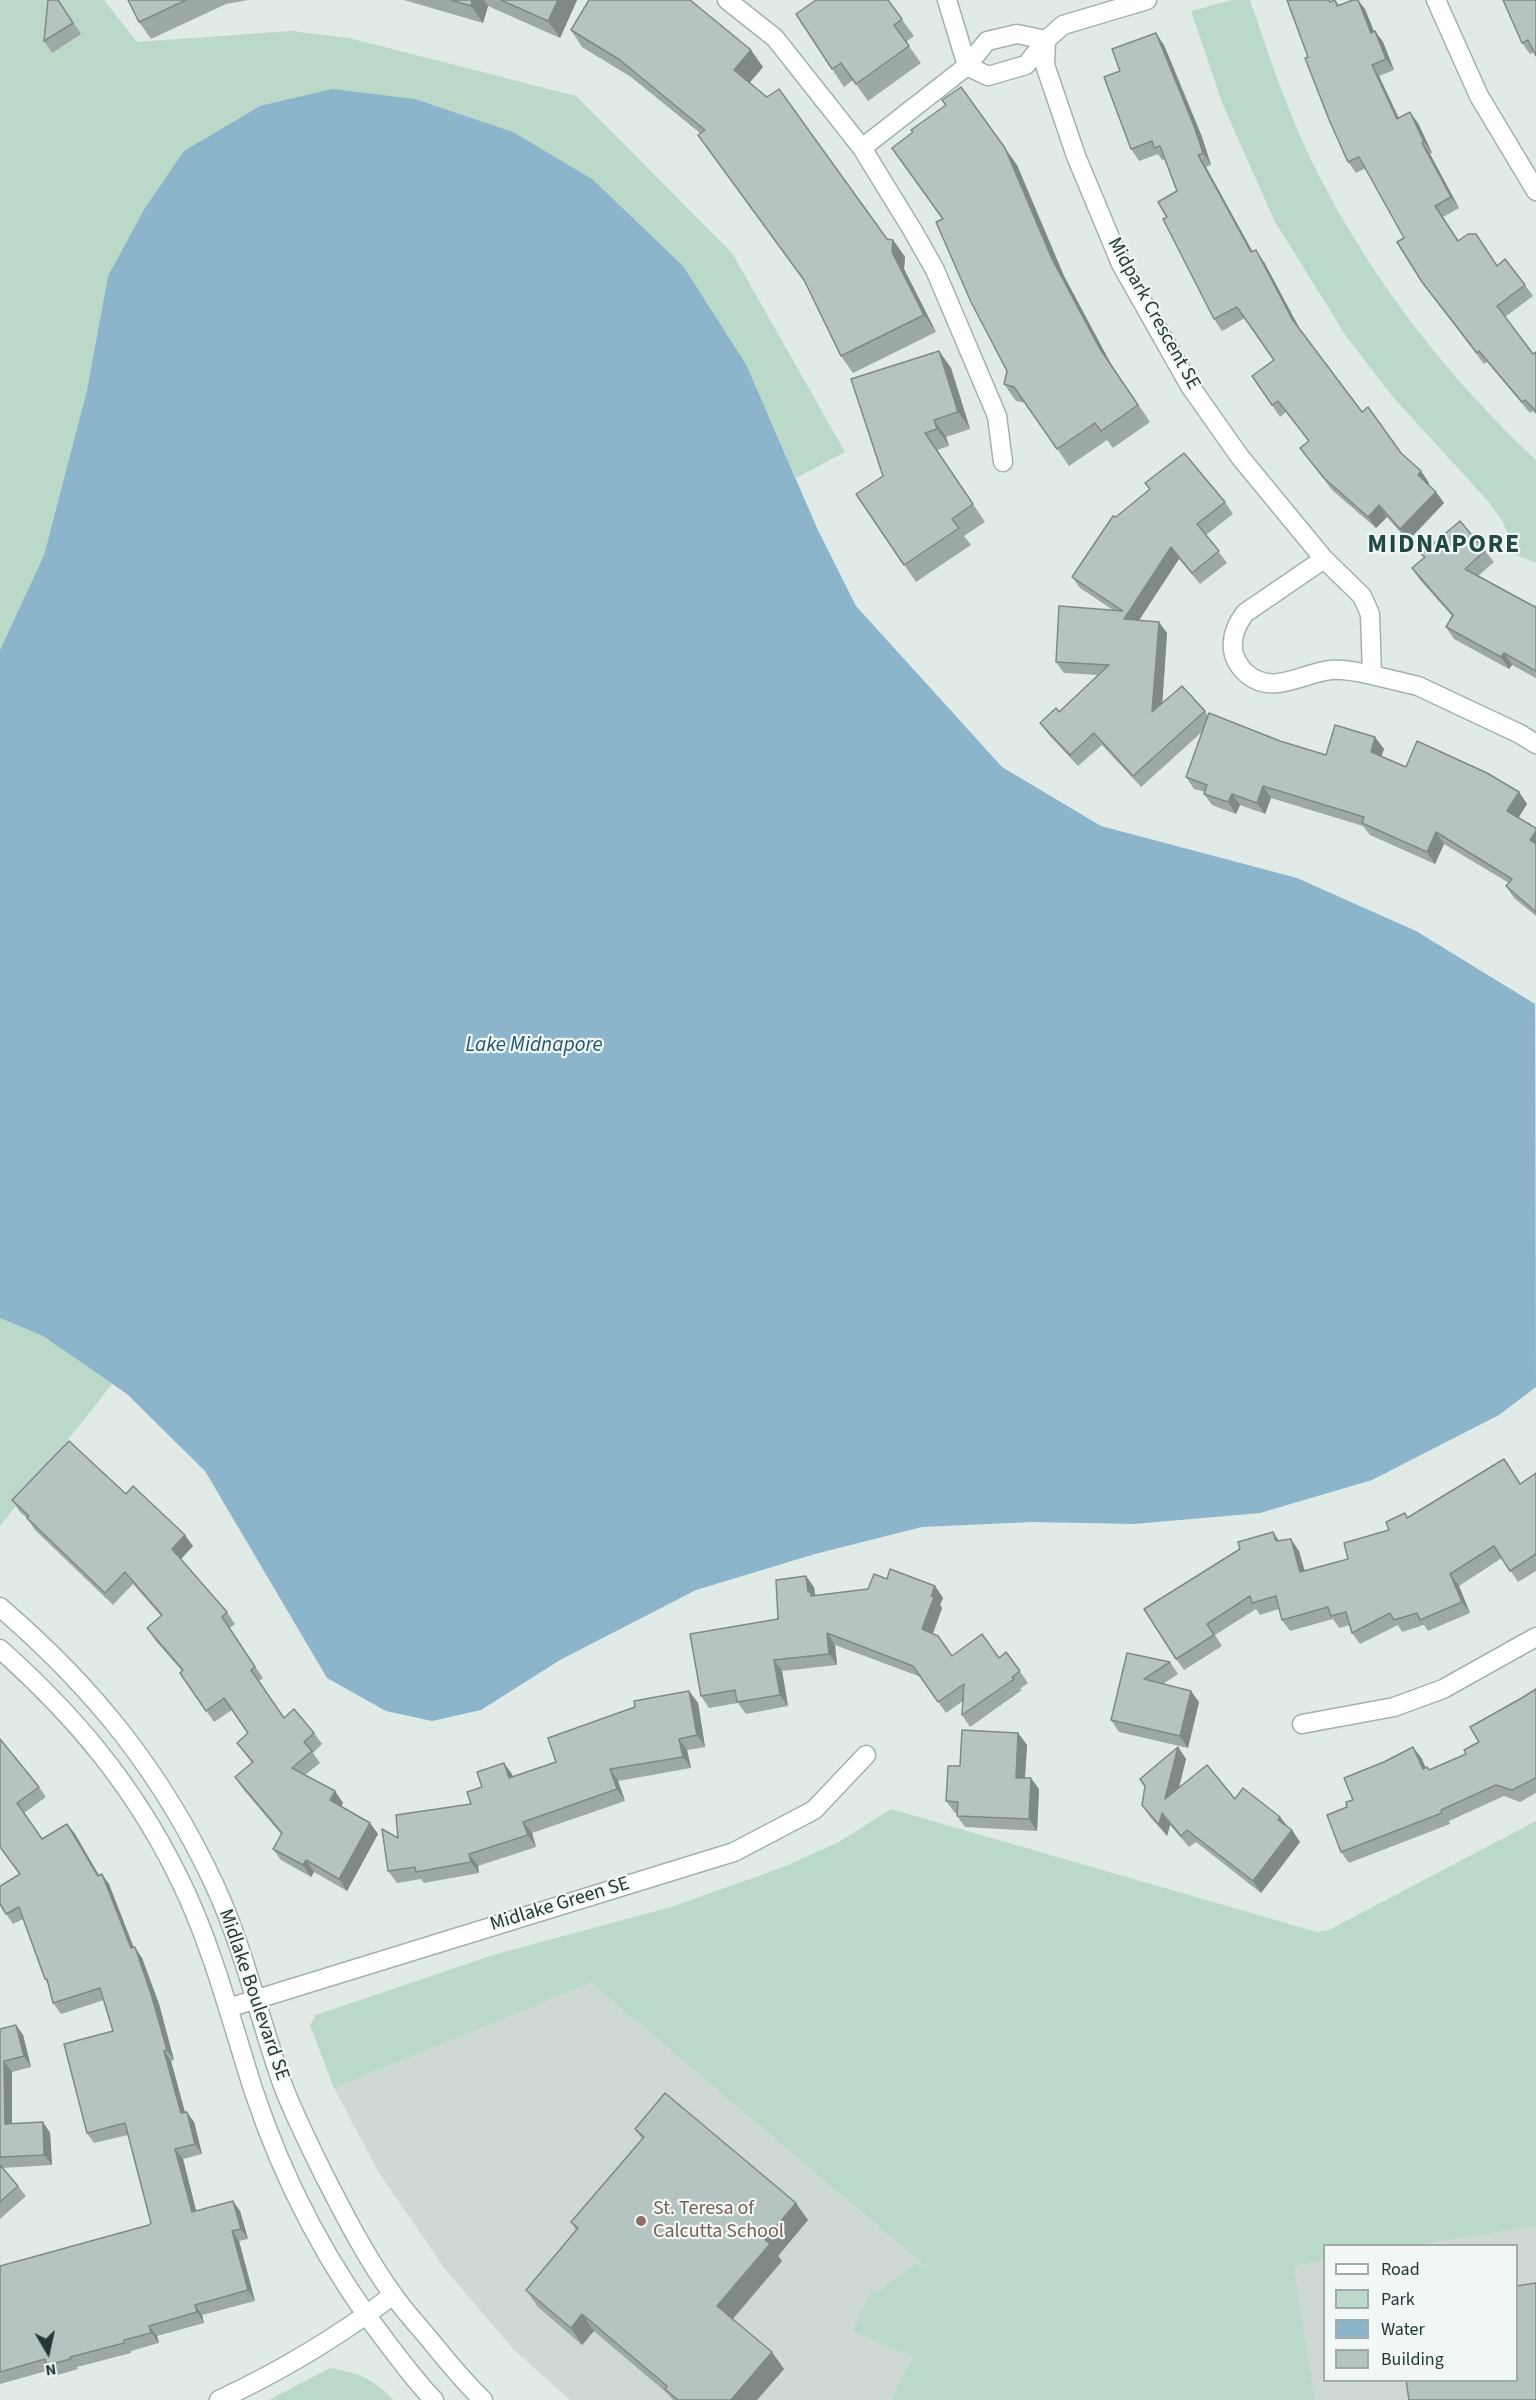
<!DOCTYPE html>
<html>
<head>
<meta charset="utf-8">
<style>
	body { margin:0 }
	#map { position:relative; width:1536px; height:2400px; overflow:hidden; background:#e0eae7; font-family:"Source Sans 3",sans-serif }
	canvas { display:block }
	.legend { position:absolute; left:1323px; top:2244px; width:195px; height:138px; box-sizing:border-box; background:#f0f7f4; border:2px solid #9eaba8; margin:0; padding:8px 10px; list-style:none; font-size:18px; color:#223837 }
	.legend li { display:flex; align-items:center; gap:12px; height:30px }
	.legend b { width:30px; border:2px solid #9eaba8 }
	.north { position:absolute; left:18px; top:2322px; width:60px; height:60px; -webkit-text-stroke:4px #f0f7f4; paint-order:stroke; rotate:171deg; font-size:16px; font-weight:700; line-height:24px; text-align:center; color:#223837 }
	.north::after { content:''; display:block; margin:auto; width:21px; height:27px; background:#223837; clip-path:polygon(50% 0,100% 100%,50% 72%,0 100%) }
</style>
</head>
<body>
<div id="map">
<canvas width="1536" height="2400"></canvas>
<ul class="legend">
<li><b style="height:8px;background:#fff"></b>Road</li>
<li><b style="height:16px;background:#bad9c8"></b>Park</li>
<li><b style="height:16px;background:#8cb5cb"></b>Water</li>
<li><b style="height:16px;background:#b6c4c1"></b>Building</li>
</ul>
<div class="north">N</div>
</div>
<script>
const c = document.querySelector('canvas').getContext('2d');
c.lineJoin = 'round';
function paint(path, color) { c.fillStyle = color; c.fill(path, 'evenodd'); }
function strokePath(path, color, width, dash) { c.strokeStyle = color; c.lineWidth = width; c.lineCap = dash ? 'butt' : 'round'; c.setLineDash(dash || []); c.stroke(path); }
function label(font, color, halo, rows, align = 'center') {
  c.font = font + ' "Source Sans 3",sans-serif'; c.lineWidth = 4.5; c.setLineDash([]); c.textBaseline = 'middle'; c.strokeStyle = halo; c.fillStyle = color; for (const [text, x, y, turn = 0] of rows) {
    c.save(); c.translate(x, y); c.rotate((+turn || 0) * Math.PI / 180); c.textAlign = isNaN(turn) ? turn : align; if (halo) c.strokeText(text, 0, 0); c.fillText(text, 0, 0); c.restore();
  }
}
const built = new Path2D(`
	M591,1983L950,2288L891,2400H570L513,2349L445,2269L379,2173L334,2088Z
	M1536,2226V2400H1315L1294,2266L1324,2261V2380H1516V2246L1418,2245Z`);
const green = new Path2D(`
	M0,0H104L137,42L291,31L349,38L576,96L732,253L845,452L796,478L747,366L592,179L512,132L415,99L108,276L87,390L44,555L0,650Z
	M1232,0H1250C1270,59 1290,119 1318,174C1373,281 1448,378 1536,460V563L1516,555L1503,522L1488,501L1393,397L1346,336L1274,220L1223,105L1191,11Z
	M0,1318L43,1336L112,1384L0,1526Z
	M891,1809L1317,1932L1329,1930L1536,1821V2226L1418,2245L1324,2246V2261L1294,2266L1315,2400H891L913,2357L853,2331L871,2290L878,2292L915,2264L927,2268L591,1983L334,2088L310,2025L316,2015L493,1955L671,1907L781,1868L839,1842Z
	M330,2368C358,2373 373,2378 393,2400H269Z`);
const water = new Path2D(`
	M332,89L415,99L513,132L592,179L683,266L747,366L817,528L856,606L1002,767L1101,826L1297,878L1416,931L1535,1004L1536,1387L1499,1415L1372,1480L1260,1513L1134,1524L1032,1522L922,1527L815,1554L696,1590L560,1660L481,1710L432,1721L386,1711L327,1678L205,1471L127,1394L43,1336L0,1318V650L44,555L87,390L108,276L145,208L184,151L260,106Z`);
const minor = new Path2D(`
	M727,0L775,38L862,148L913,231L935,270L997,416L1003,462
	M1147,0L1063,25L1046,40L1045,65L1076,156L1121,264L1190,386L1240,457L1324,559L1362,596L1370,614L1372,675L1418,686L1520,734L1536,744
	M1436,0L1479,96L1536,191
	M862,148L967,66L987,41L1017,34L1046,40L1026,65L988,76L967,66L947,0
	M1324,559L1245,613C1235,626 1230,639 1234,655C1237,663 1241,669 1247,674C1273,696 1302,673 1331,670C1345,669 1358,672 1372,675
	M0,1607C94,1688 162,1772 215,1886C244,1949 259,2017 282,2083C294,2115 310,2147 325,2177C346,2218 367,2259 394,2296C405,2312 418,2325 430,2340C447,2361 463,2381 483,2400
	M0,1649C75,1716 133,1785 178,1876C212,1944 230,2017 253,2089C284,2183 330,2270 391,2348C405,2366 418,2384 434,2400
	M1302,1724L1394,1707L1443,1689L1536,1637
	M228,2008L734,1852L814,1810L866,1755
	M219,2400C281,2371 338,2337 393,2295`);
const wall = new Path2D(`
	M58,0L81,34L52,53L44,41Z
	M128,0H248L226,4L151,39L139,22Z
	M404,0H577L560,38L488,6L483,23Z
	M888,0L914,36L906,42L921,63L868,101L853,80L844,87L832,69Z
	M1332,0L1333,1L1335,0L1339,5L1365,9L1374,32L1375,31L1383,42L1394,70L1379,76L1399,118L1418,123L1432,153L1430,154L1459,208L1443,217L1458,240L1476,234L1497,266L1525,285L1533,296L1505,317L1533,354L1536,352V414L1532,411L1530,413L1487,362L1484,364L1430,293L1422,282L1404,238L1366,168L1356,173L1348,162L1308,57Z
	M1536,0L1534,52L1530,54L1522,43Z
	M571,30L763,67L750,82L887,239L893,240L905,257L904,269L936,332L853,373L841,356L805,282L700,133L631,77L582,47Z
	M1164,45L1202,137L1211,165L1206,167L1253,252L1264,262L1299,328L1362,412L1401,453L1421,471L1429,483L1428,484L1436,492L1444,503L1408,541L1387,517L1376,528L1332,490L1300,448L1309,441L1286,412L1280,417L1252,376L1274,360L1245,318L1222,331L1214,319L1167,217L1177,191L1165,159L1162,160L1158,154L1139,161L1131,149Z
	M1017,165L1064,276L1112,366L1150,422L1113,448L1107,440L1069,466L1026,403L1016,401L1004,384L1007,371L943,219Z
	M939,351L951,368L970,429L946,437L949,446L937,450L985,522L964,536L971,545L916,582L856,494L883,476Z
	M1145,483L1225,502L1233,514L1206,535L1227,563L1200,584L1179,559L1139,620L1167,633L1162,704L1205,711L1208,716L1280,741L1326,755L1375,737L1384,749L1381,756L1406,767L1519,792L1527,804L1518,817L1536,828V916L1514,898L1506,886L1509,883L1444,844L1435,864L1370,835L1363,826L1271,798L1265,814L1240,805L1236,814L1212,805L1204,794L1205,792L1194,789L1186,777L1203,731L1141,787L1102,745L1078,766L1048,734L1040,723L1059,712L1098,675L1064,673L1056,662L1113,610L1080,588L1072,577L1116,517L1150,489Z
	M1485,551L1494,562L1478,576L1535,607L1536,606V678L1512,665L1509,669L1454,639L1446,627L1452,616L1420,580L1412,568L1424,558L1421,554Z
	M1504,1459L1520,1484L1536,1473V1571L1518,1582L1502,1558L1459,1586L1470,1613L1428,1631L1424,1625L1402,1632L1398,1625L1360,1644L1352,1633L1350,1625L1339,1628L1333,1619L1290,1631L1282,1620L1279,1609L1260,1615L1256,1609L1215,1635L1222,1646L1184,1670L1176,1659L1273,1532L1279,1541L1299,1551L1305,1571L1348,1559L1408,1518Z
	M126,1494L193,1546L181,1559L227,1612L235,1624L230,1628L263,1678L259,1681L284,1718L314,1733L322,1744L313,1753L320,1763L305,1775L335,1791L343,1803L341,1807L370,1823L378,1834L347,1891L314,1872L311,1877L281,1860L273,1849L281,1834L243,1789L235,1777L252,1763L237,1743L248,1733L232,1710L214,1722L180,1673L182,1671L155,1640L147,1628L161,1616L133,1584L113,1605L35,1530L27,1518L20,1512L12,1500Z
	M887,1579L935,1586L943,1598L940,1605L942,1608L933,1634L952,1656L999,1658L1006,1652L1028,1683L1020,1689L1022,1690L970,1727L962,1715L963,1701L946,1713L921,1677L835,1645L837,1665L782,1671L788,1706L746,1714L738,1703L709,1708L701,1696L778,1619L814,1587L815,1596L868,1589Z
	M1127,1653L1170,1662L1178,1674L1163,1684L1199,1702L1188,1748L1119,1732L1111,1720Z
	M1536,1689V1793L1520,1802L1504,1796L1449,1821L1450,1824L1349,1863L1341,1852L1347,1807L1384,1762L1413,1747L1422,1759L1425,1768L1430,1770L1466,1754L1520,1699Z
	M689,1691L698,1703L705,1747L687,1750L691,1768L618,1781L625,1801L532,1833L536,1847L478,1866L479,1873L424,1883L421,1879L397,1883L388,1871L398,1838L471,1804L482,1787L504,1763L513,1777L556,1762L635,1707Z
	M1018,1733L1027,1745L1025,1778L1039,1789L1037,1831L965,1827L957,1816V1813H955L946,1801L960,1766Z
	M0,1739L39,1787L46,1797L24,1813L42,1839L67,1824L75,1834L99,1875L109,1884L134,1948L142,1958L159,2004L174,2060L171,2061L185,2112L194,2122L202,2154L183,2159L196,2211H240L248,2239L239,2241L255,2301L202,2315L204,2323L157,2336L159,2343L131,2351V2353L77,2367L78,2369L54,2376L50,2370L0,2384V2266L149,2225L151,2223L128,2135L94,2143L87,2133L113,2031L104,2000L61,2014L53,2003L48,1984L45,1979L23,1919L13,1924L6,1914L20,1874Z
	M1178,1747L1186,1759L1179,1788L1235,1799L1280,1817L1300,1842L1261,1893L1196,1842L1189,1847L1170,1825L1167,1836L1150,1817L1142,1805L1145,1787L1140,1779Z
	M16,2025L23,2035L31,2067L12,2072V2124L43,2122L50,2133L52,2165L2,2168L18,2186L26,2196L0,2219V2029Z
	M635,2129L808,2220L778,2256L782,2261L733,2319L784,2369L757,2400H673L668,2394L594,2331L582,2345L538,2307L526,2290L576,2230L571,2222L642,2139Z`);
const shadedWall = new Path2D(`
	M472,0H484L488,6L483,23L471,6Z
	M558,0H577L560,38L548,21Z
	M1358,0L1365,9L1379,44L1371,33Z
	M1375,31L1383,42L1394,70L1386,59Z
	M1156,33L1164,45L1202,137L1211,165L1203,153Z
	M751,50L763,67L746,87L734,70Z
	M1372,65L1379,76L1404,130L1397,119Z
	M1410,112L1418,123L1432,153L1424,142Z
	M1422,143L1430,154L1459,208L1451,197Z
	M1005,148L1017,165L1064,276L1112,366L1150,422L1100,349L1052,259Z
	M1198,155L1206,167L1259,264L1251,252Z
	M893,240L905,257L904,269L936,332L924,315L892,252Z
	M1256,250L1264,262L1301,331L1292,319Z
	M939,351L951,368L970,429L958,412Z
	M934,420L946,437L949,446L937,429Z
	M1421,471L1429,483L1426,487L1418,475Z
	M1436,492L1444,503L1408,541L1400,529Z
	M1379,505L1387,517L1376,528L1368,517Z
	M1171,547L1179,559L1132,631L1124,619Z
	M1159,622L1167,633L1161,724L1152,712Z
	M1504,653L1512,665L1509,669L1501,657Z
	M1375,737L1384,749L1379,763L1371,752Z
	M1263,786L1271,798L1265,814L1257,803Z
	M1519,792L1527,804L1516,822L1507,811Z
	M1232,794L1240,805L1236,814L1228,802Z
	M1536,831V847L1530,840Z
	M1436,832L1444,844L1435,864L1427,852Z
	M1273,1532L1281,1544L1276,1541Z
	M185,1535L193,1546L180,1560L172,1549Z
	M1291,1539L1299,1551L1308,1584L1300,1572Z
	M1450,1574L1459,1586L1470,1613L1462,1602Z
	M806,1576L814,1587L816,1599L819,1608L808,1592Z
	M935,1586L943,1598L940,1605L942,1608L930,1640L922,1629Z
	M827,1633L835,1645L837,1665L829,1654Z
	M774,1660L782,1671L788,1706L780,1695Z
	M689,1691L698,1703L705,1747L697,1735Z
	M1191,1691L1199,1702L1188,1748L1180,1736Z
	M1018,1733L1027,1745L1024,1790L1016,1778Z
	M679,1739L687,1750L691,1768L683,1757Z
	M1178,1747L1186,1759L1173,1811L1165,1799Z
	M1413,1747L1422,1759L1431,1780L1423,1769Z
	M504,1763L512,1774L517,1790L509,1778Z
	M610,1769L618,1781L625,1801L617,1789Z
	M1031,1778L1039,1789L1037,1831L1029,1819Z
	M335,1791L343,1803L338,1812L330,1800Z
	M1162,1813L1170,1825L1167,1836L1159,1825Z
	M1280,1817L1289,1828L1278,1820Z
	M523,1822L532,1833L536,1847L528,1835Z
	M370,1823L378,1834L347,1891L339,1879Z
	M67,1824L75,1834L105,1886L98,1876Z
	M1292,1830L1300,1842L1261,1893L1253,1881Z
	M469,1854L478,1866L479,1873L471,1862Z
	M306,1860L314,1872L311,1877L303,1865Z
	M102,1874L109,1884L138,1959L131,1948Z
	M135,1947L142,1958L159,2004L174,2060L167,2050Z
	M16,2025L23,2035L31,2067L24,2056Z
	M164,2051L171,2061L188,2124L181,2113Z
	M4,2061L12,2072V2135L5,2124Z
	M187,2112L194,2122L202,2154L195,2144Z
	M43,2122L50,2133L52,2165L44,2155Z
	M175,2149L183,2159L199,2222L192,2212Z
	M233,2201L240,2211L248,2239L241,2229Z
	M796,2203L808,2220L778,2256L782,2261L729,2323L717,2306L765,2240Z
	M232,2231L239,2241L255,2301L248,2290Z
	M195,2305L202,2315L204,2323L197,2312Z
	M582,2314L594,2331L582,2345L571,2328Z
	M149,2326L157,2336L159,2343L151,2333Z
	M772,2352L784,2369L757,2400H731Z`);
const building = new Path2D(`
	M48,0H58L73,23L44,41Z
	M128,0H186L139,22Z
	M451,0H472L471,6Z
	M501,0H558L548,21Z
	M589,0H690L751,50L734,70L767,97L779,89L887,239L893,240L892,252L924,315L841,356L804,280L698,135L705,130L620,60L571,30Z
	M816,0H888L902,19L894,25L909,46L856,84L841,63L832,69L796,14Z
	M1287,0H1329L1330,2L1335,0L1337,6L1353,0H1358L1371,33L1375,31L1386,59L1372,65L1397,119L1410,112L1424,142L1422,143L1451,197L1435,206L1458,241L1468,234H1476L1497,266L1505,259L1525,285L1497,306L1533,354L1536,352V411L1525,400L1522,402L1479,351L1477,353L1422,282L1397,242L1404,238L1359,157L1348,162L1330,122L1305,58L1308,57Z
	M1503,0H1536V56L1528,40L1522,43Z
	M1156,33L1194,126L1203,153L1198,155L1251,252L1256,250L1292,319L1362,412L1368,407L1401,453L1421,471L1418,475L1436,492L1400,529L1379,505L1368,517L1324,478L1300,448L1309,441L1278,401L1272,405L1252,376L1274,360L1237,307L1214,319L1163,219L1167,217L1158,202L1177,191L1160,146L1154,148L1152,141L1131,149L1104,77L1120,71L1112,49Z
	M961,87L1005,148L1052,259L1100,349L1138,405L1101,431L1095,423L1057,449L1014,387L1004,384L1007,371L971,302L936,222L943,219L892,148L913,132L911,130L946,105L942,100Z
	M939,351L958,412L934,420L937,429L925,433L973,504L952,519L959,528L904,565L856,494L883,476L851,379Z
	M1184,453L1225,502L1197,524L1219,551L1192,573L1171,547L1124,619L1159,622L1152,712L1182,686L1205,711L1133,776L1094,733L1070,755L1040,723L1056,708L1059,712L1109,665L1056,662L1059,606L1123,611L1072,577L1113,516L1116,517L1150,489L1145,483Z
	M1460,521L1485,551L1465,569L1535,607L1536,606V671L1504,653L1501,657L1446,627L1453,615L1412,568L1425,557L1421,554Z
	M1209,713L1280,741L1326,755L1335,725L1375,737L1371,752L1406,767L1417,741L1487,773L1519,792L1507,811L1536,828V831L1530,840L1536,844V912L1506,886L1512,879L1436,832L1427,852L1362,823L1364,817L1263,786L1257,803L1232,794L1228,802L1204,794L1207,785L1186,777Z
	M69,1441L126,1494L133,1486L185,1535L172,1549L227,1612L222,1617L255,1667L251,1670L284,1718L294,1709L314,1733L304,1742L312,1751L292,1768L335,1791L330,1800L370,1823L339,1879L306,1860L303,1865L273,1849L282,1833L235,1777L253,1762L237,1743L248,1733L224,1698L206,1711L180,1673L183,1670L147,1628L162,1615L125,1572L105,1593L27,1518L29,1516L12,1500Z
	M1504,1459L1520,1484L1536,1473V1554L1510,1571L1494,1546L1450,1574L1462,1602L1420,1620L1417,1613L1394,1620L1390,1613L1352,1633L1346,1612L1331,1616L1328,1607L1282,1620L1276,1596L1252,1603L1250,1596L1207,1624L1214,1635L1176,1659L1144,1609L1240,1549L1238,1542L1273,1532L1276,1541L1291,1539L1300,1572L1348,1559L1344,1543L1389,1530L1386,1522L1405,1513L1407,1518Z
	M890,1569L935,1586L931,1596L934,1597L922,1629L938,1636L952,1656L982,1634L999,1658L1006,1652L1020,1671L1012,1677L1014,1679L962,1715L964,1684L938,1702L913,1666L827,1633L829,1654L774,1660L780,1695L737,1702L735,1690L701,1696L690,1634L778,1619L776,1580L806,1576L808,1592H811V1596L868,1589L874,1574L887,1579Z
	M1127,1653L1170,1662L1144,1679L1191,1691L1180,1736L1111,1720Z
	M1536,1689V1778L1512,1790L1496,1785L1441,1810L1442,1813L1341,1852L1327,1815L1347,1807L1346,1802L1353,1800L1344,1778L1384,1762L1413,1747L1423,1769L1427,1767L1429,1770L1466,1754L1464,1750L1479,1742L1470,1727L1520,1699Z
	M689,1691L697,1735L679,1739L683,1757L610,1769L617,1789L523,1822L528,1835L469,1854L471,1862L416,1872L415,1867L388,1871L382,1829L398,1838L396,1815L471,1804L467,1792L482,1787L477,1772L504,1763L509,1778L556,1762L548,1738L635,1707L634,1701Z
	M962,1730L1018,1733L1016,1778H1031L1029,1819L957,1816L958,1802L946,1801L948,1766H960Z
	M0,1739L39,1787L17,1803L42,1839L67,1824L98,1876L102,1874L131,1948L135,1947L151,1994L167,2050L164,2051L181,2113L187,2112L195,2144L175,2149L192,2212L233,2201L241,2229L232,2231L248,2290L195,2305L197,2312L149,2326L151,2333L124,2340V2343L70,2357L71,2359L47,2365L45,2359L0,2372V2266L149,2225L151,2223L125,2123L87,2133L64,2044L113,2031L100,1988L53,2003L47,1979H45L19,1907L6,1914L0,1904V1886L20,1874L0,1847Z
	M1178,1747L1165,1799L1207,1765L1235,1799L1243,1788L1280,1817L1278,1820L1292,1830L1253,1881L1187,1830L1181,1836L1162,1813L1159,1825L1142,1805L1145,1786L1140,1779Z
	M16,2025L24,2056L4,2061L5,2124L43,2122L44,2155L0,2157V2029Z
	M665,2093L796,2203L765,2240L770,2244L717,2306L772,2352L731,2400H678L665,2389L667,2386L582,2314L571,2328L526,2290L578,2228L571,2222L644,2137L635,2129Z
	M0,2165L18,2186L0,2202Z
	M1536,2283V2400H1409L1406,2380H1516V2286Z`);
const markers = [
	[641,2221,6,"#8d6e63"]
];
const streetNames = [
	["Midpark Crescent SE",1153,314,61],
	["Midlake Green SE",560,1905,-17],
	["Midlake Boulevard SE",253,1995,71]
];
const educationNames = [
	["St. Teresa of",653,2210],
	["Calcutta School",653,2233]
];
const waterNames = [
	["Lake Midnapore",534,1046]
];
const districtNames = [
	["MIDNAPORE",1444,546]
];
paint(built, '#ced9d6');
paint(green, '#bad9c8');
paint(water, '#8cb5cb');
strokePath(minor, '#a3b1af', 21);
strokePath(minor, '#fff', 18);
paint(wall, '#9da9a6');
paint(shadedWall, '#7f8987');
paint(building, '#b6c4c1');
strokePath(building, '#7f8987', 1.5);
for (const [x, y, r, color] of markers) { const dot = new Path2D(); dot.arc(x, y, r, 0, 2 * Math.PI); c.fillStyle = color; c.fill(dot); strokePath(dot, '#f0f7f4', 2); }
label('20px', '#223837', '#f0f7f4', streetNames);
label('20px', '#785e54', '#f0f7f4', educationNames, 'left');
label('italic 21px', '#21546f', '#f0f7f4', waterNames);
c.letterSpacing = '1.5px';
label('bold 26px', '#204946', '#f0f7f4', districtNames);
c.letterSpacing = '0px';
</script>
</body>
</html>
